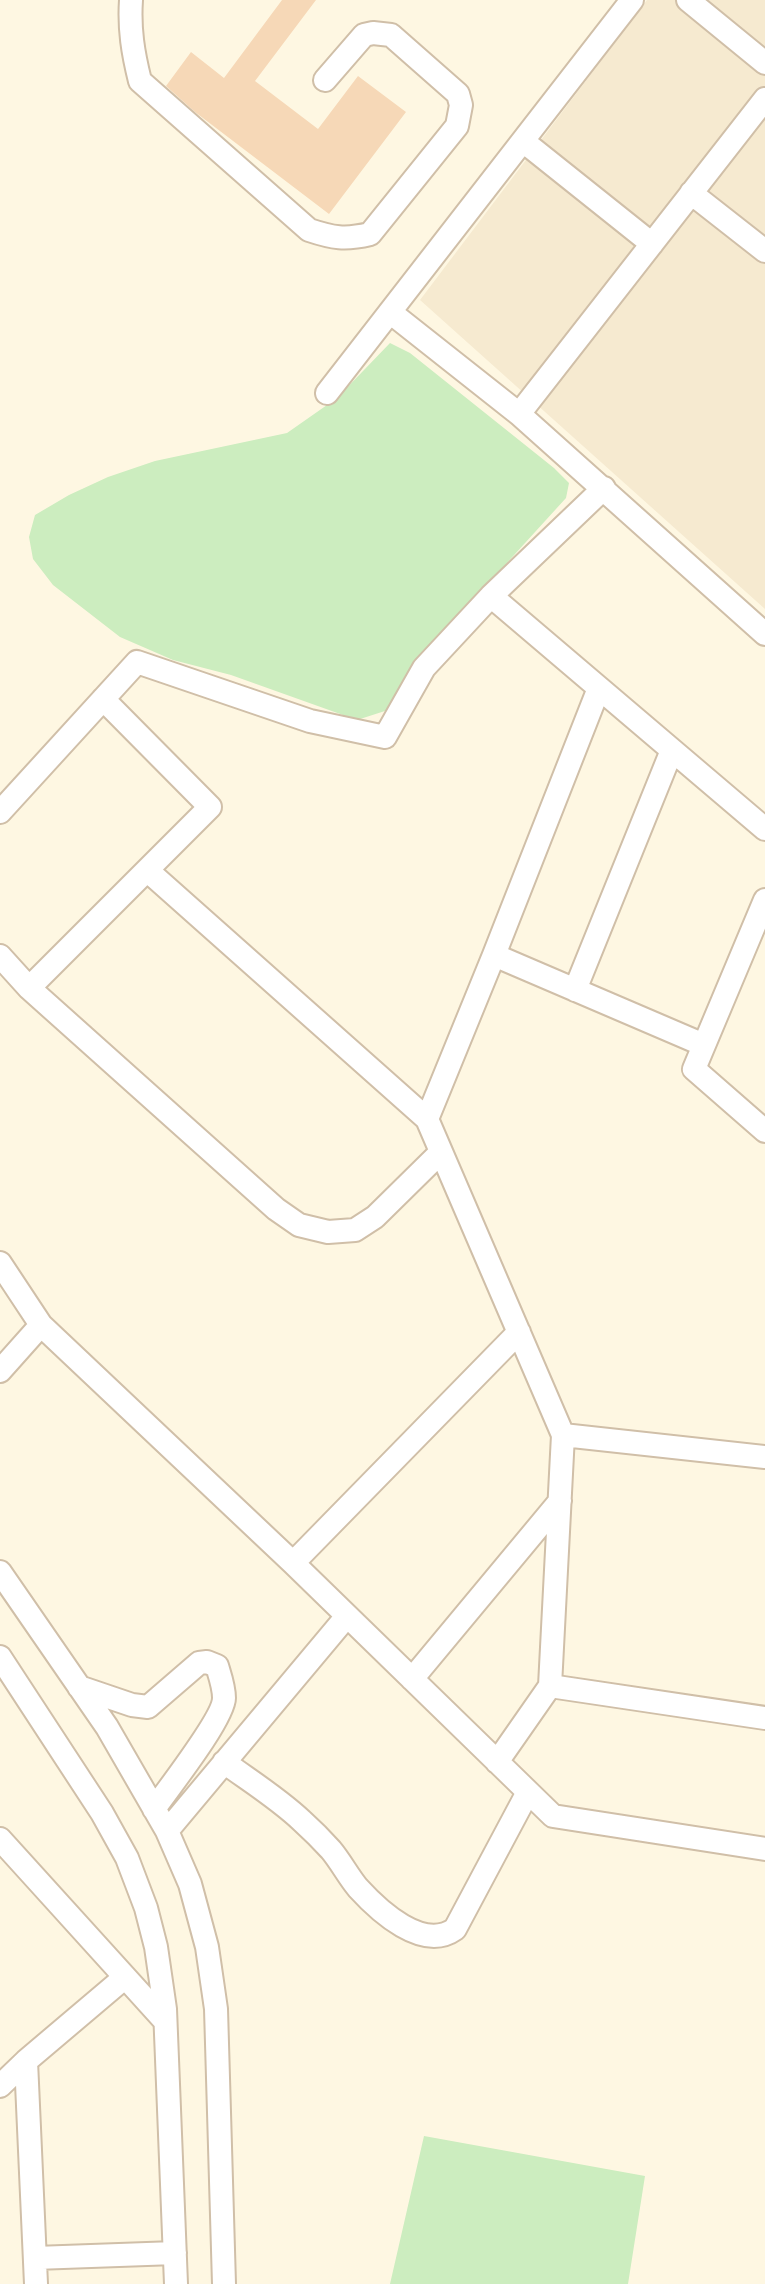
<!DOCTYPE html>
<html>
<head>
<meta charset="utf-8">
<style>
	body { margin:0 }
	canvas { display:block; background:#fef7e2 }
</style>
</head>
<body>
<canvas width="765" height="2284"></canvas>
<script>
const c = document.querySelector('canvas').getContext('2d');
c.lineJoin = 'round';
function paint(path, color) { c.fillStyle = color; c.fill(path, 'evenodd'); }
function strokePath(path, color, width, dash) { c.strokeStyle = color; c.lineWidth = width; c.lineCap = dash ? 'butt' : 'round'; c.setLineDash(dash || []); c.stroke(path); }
const residential = new Path2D(`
	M647,0H765V609L420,300Z`);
const green = new Path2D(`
	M390,343L410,353L554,468L569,483L566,498L444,632L388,710L357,720L231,675L173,660L120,637L53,585L33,559L29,537L35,515L69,495L108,477L155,461L287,433L337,398Z
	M424,2136L645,2176L628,2284H390Z`);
const building = new Path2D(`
	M282,0H316L255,81L318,129L358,76L406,112L329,214L195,112L166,86L191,52L224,78Z`);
const minor = new Path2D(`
	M131,0C129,29 133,53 140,81L309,230C333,238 345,240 370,234L457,126L461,105L458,94L391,35L373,33L364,35L325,80
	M688,0L765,63
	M523,141L652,244
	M691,193L765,251
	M390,312L519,414L765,634
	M327,393L632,0
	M519,414L765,99
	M491,596L765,829
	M0,812L137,662L310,721L385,737L424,668L491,596L604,488
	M148,871L427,1119L563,1435L550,1686
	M765,900L694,1069L765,1131
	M494,955L704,1045
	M0,956L29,988L276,1209L299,1225L328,1232L355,1230L375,1217L441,1152
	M29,988L210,807L103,699
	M575,990L672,750
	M427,1119L494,955L599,688
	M0,1263L41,1325L293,1563L553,1816L765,1849
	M0,1371L41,1325
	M563,1435L765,1457
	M293,1563L519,1332
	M0,1572L107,1727L167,1831L190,1884L207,1947L216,2009L224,2284
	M0,1657L102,1813L127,1858L146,1908L156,1947L165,2009L176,2284
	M412,1679L560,1501
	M79,1687L132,1705L148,1707L199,1663L207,1662L217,1666C220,1676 224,1687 224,1698C224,1718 168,1789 154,1809
	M224,1762C250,1781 279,1799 302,1821C312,1830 322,1840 331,1850C341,1862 348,1876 358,1888C379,1911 423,1952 455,1929L528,1792
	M497,1762L550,1686L765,1718
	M167,1831L347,1616
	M0,1839L165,2021
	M26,2061L36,2284
	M0,2086L26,2061L124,1978
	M35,2258L175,2253`);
paint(residential, '#f6ead0');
paint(green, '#ccedbf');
paint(building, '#f6d8b7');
strokePath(minor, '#d0bfa8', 26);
strokePath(minor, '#fff', 22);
</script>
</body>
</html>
